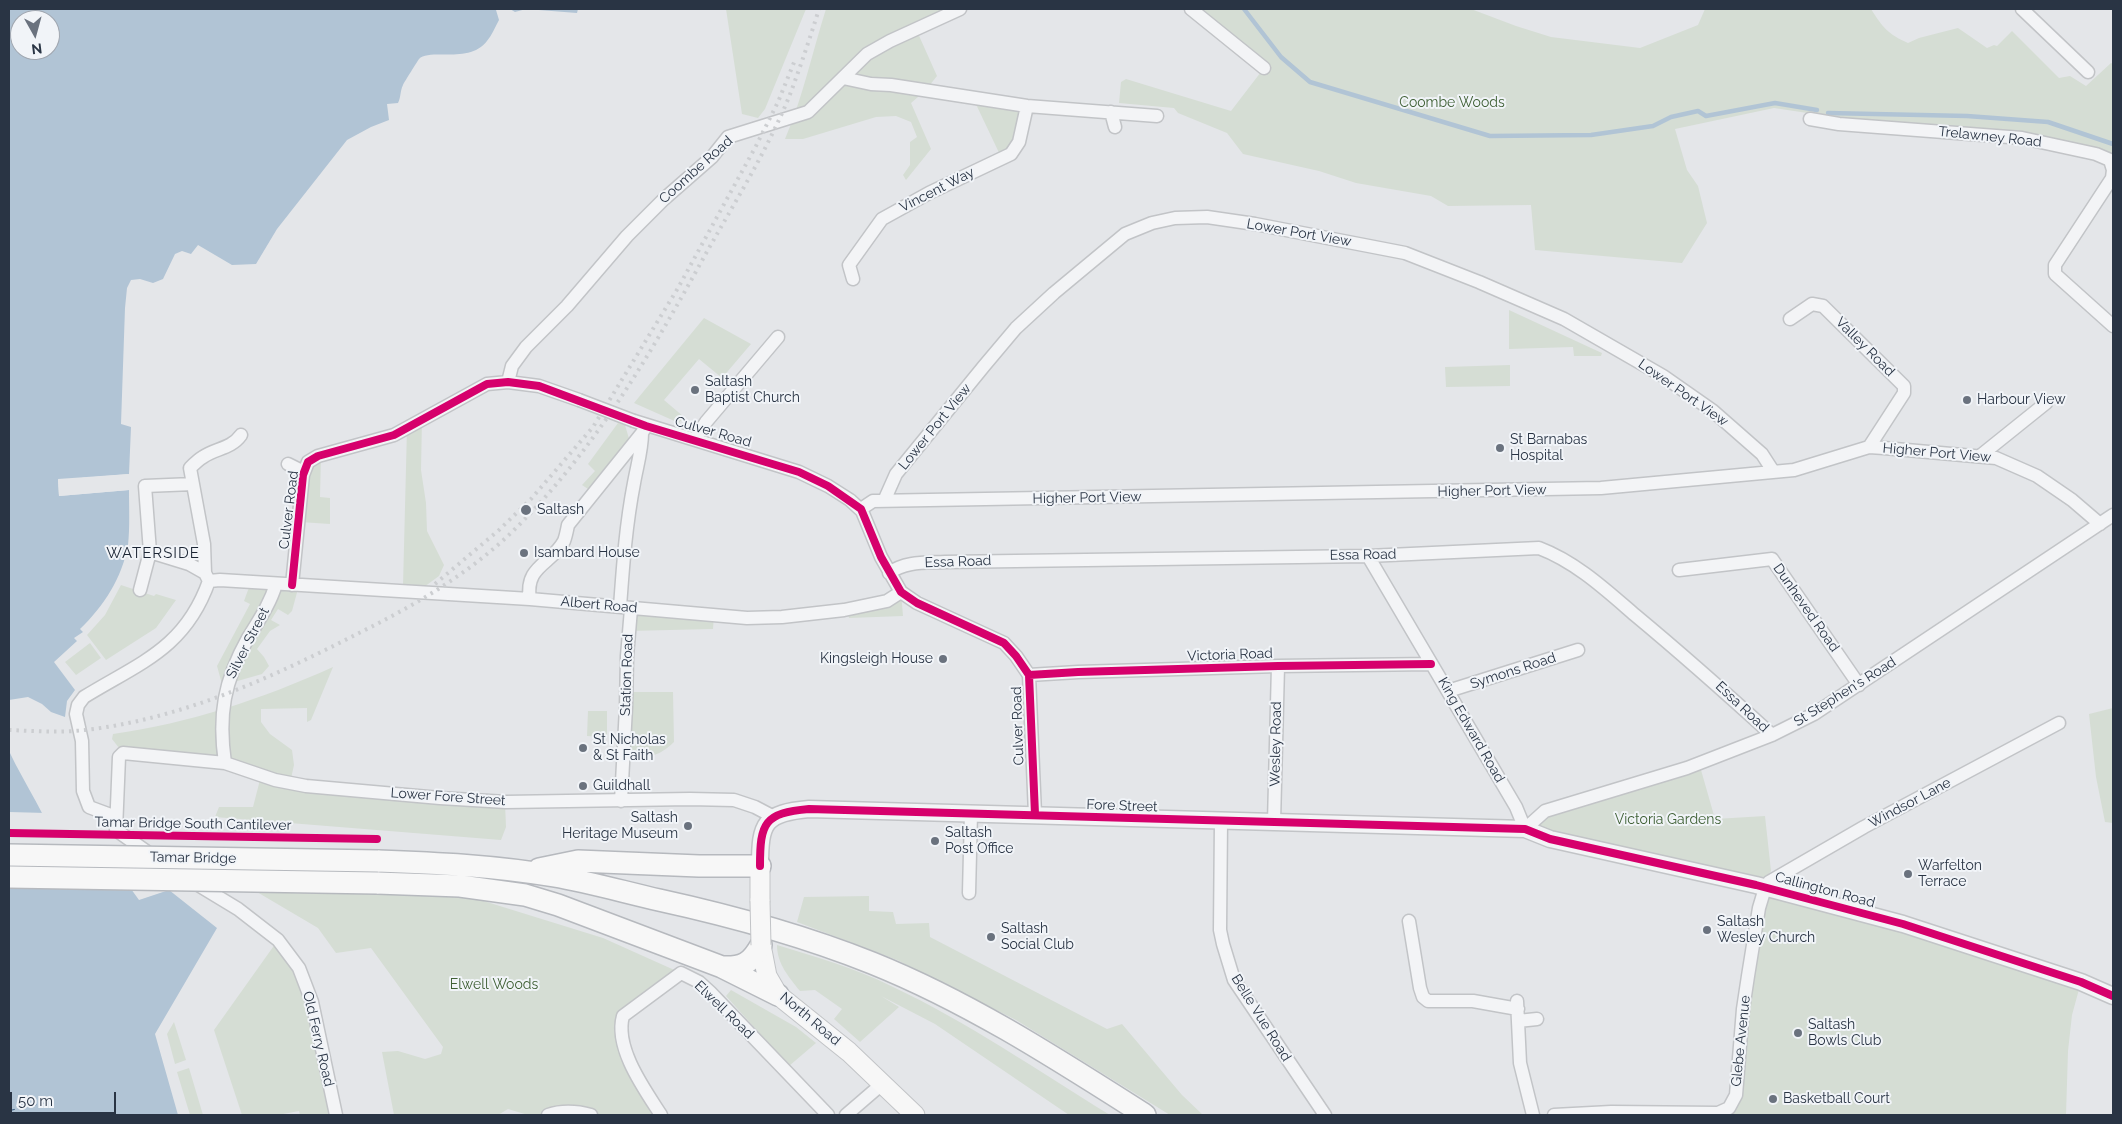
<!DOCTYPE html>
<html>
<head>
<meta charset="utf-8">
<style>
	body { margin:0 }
	#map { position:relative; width:2122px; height:1124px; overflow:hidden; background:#e4e6e9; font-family:Raleway,sans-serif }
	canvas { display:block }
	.frame { position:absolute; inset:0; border:10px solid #293444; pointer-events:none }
	.north { position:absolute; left:10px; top:10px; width:50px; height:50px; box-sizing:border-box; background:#f1f4f8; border:1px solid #a1a7b0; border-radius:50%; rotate:173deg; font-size:14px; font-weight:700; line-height:20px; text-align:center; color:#293444 }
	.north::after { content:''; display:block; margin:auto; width:18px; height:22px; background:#6a727e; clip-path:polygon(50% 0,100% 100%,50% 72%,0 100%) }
	.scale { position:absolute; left:10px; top:1092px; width:106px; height:22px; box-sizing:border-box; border:2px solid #293444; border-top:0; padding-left:6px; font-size:15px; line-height:18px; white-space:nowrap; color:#293444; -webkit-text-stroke:4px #f1f4f8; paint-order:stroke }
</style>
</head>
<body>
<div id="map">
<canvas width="2122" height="1124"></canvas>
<div class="frame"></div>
<div class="north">N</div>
<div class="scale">50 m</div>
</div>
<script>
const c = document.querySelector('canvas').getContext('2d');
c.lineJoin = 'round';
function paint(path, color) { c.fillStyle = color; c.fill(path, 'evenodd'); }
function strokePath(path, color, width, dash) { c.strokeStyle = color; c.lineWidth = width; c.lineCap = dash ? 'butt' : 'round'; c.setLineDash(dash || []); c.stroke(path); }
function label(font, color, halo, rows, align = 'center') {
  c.font = font + ' Raleway,sans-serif'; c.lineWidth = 4; c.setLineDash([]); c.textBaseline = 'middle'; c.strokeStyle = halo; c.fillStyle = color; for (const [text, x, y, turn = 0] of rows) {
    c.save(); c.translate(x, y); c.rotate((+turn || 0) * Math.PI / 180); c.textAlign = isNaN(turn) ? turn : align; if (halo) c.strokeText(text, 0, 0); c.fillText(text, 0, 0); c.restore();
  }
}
const green = new Path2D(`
	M726,9H806L765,109L758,118L742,114Z
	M826,9H960L916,29L937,76L925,91L911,103L931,149L906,180L903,175L910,165V142L917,137L911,122L896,116L876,117L803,139H785C803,97 812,53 826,9Z
	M1191,9H1471L1516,26L1551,37L1640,48L1698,25L1705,9H1871C1883,28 1888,34 1908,43L1919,38L1958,28L1987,48L1994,45L1997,46L2012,31L2059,78L2070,76L2086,86L2111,63L2113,64V161L2022,138L1839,124L1814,114L1774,108L1675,129L1687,170L1698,186L1707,223L1682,263L1535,250L1531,205L1448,206L1431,196L1356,183L1319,171L1243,154L1227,133L1178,113L1174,108L1119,103L1121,82L1126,79L1231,111L1264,68Z
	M973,98L1027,106L1022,132L1002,159Z
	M1509,310L1591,348L1602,353L1601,356H1574L1573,347L1509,349Z
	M704,318L751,344L722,378L699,359L664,400L684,417L679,423L634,403Z
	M1510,365V386L1446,387L1445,367Z
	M422,419L421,470L426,503L427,531L444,565L439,576L424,587L403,586L407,428Z
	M618,423L625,425L630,442L591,491L582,485L595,471L588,464Z
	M321,455L320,497L330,498V524L300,522L303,475Z
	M251,582L299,585L292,611L288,615L278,609L271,620L280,625L270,631L257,649L264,657L269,666L262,674L227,684L225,695L217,666L250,604L244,601Z
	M121,585L154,596L156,594L176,600L156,628L106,660L87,635L105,615Z
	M901,592L903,616L849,618L847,609Z
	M631,609L714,615L713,629L628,631Z
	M90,643L101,658L76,675L65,662Z
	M333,667L311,720L307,722V708L261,709V722L270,734L292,750L294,765L290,783L505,803L506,827L501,840L215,817L219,807H253L261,776L225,763L123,753L112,739L113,734C190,723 262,699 333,667Z
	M626,692H673L674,742C655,760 648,756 623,756Z
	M2113,708V823L2105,822L2096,777L2089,714Z
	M588,711H607V737L587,736Z
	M1699,763L1715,819L1765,816L1771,871L1760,886L1525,829L1545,811Z
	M1765,888L2081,982L2072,1015L2068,1051L2066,1115H1731L1729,1108Z
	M257,892L319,894L364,893L474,898L603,938L681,973L620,1027L661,1115H528L508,1109L498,1115H394L382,1052L398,1051L425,1059L441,1054L443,1047L371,948L336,953L318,928Z
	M869,896V911L893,912L896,924L929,923L930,937L1107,1029L1122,1024L1182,1095L1203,1115H1170L1016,1020L897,960L797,922L804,897Z
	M278,940L298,966L336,1115H300L299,1111L278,1115H242L214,1030Z
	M777,945C816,957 855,968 891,986C968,1022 1038,1071 1110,1115H1069L935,1024L881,996L899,1007L860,1042L834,1019L842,1009L815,990L800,991C789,977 777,964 777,945Z
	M731,990L796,1027L816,1043L789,1066L726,996Z
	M174,1022L186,1060L175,1064L167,1034Z
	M189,1068L203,1115H190L177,1072Z`);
const water = new Path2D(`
	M9,9H499L496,10L499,20C495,27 492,35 487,41C470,64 429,48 419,59C417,62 405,81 403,85C400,91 401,97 398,103L387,104L389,120L371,127L347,140L277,229L256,264L232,265L198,245L191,254L182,251L175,254L163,279L153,283L140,279L131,280L127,288L125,308L121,424L131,427L129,474L58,480L59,496L129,490C129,508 130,528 128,545C122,578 104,606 80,629L83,632L74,638L77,641L54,662L75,690L67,701L65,717L51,712L42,704L28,697L9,700ZM20,20H50V50H20Z
	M510,9H578L577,13L526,9L515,12Z
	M9,751C25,785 47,816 59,852L126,882L139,900L169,890L217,928L155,1034L178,1115H9Z`);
const pier = new Path2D(`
	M129,474V476L61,482V493L129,488V490L59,496L58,479Z
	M9,812L46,813L61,850L124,879L9,877Z`);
const stream = new Path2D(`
	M1244,9L1281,57L1310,82L1490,136L1591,135L1653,126L1671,117L1698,111L1706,116L1775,103L1817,110
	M1828,113L1967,116L2048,122L2113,144`);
const ferry = new Path2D(`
	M9,1109L12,1110L49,1102`);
const minor = new Path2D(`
	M1191,9L1264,68
	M2022,9L2088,72
	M843,78L871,84L891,85L1027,106L1157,116
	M1111,112L1115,127
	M1810,119L1839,124L2022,138L2096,154L2110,160L2113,170L2112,178L2055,265V274L2113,326
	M853,279L849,265L882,219L929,193L1011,154L1019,142L1027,106
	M1790,319L1812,304L1823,306L1904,386V393L1869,447
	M508,382L512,366L526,347L567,306L627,236L664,199L712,157L728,137L808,112L867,54L890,41L960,9
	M634,421L799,472L828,486L850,500L862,511L881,557L901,592L917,603L1004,643L1016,656L1029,675L1035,814
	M695,439L706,422L778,337
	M1980,456L2046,403
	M288,464L304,472
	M884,501L896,474L984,366L1016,328L1054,293L1125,234L1152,223L1175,218L1207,217L1255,224L1405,253L1479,282L1564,319L1663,376L1713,411L1762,454L1773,471
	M861,509L873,501L1601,488L1794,470L1869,447L1884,448L1996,458L2037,476L2072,500L2100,524
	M150,552L189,564L205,573
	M1368,556L1516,807L1525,829L1545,811L1687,768L1772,735L1814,714L2113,515
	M1679,570L1772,559L1859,685
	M889,573C906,561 925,563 945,562L1368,556L1539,548C1576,562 1606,590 1635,615C1682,654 1727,694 1772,735
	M209,581L220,580L530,599L747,618L782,617L844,610L887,601L901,592
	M209,581L205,573L204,544L190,468C194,464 198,460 203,457C216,448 231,449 241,435
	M292,585L303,475L308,462L318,456L394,435L487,384L508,382L539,386L579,400
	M140,590L150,552L145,486L193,484
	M530,599C524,566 552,564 564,541C566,536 567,530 568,525L642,433L646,426
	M620,607C623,565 626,524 634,483C637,466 642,450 642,433
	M1029,675L1078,672L1278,666L1431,664
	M1448,691L1578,650
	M225,763C218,715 224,681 248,638C259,620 270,604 276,584
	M621,801L626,707L627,656L631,609
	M116,817L89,807L83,791L82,741L76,714L78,705L84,697C139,663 185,649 209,581
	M1221,821L1220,930L1223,944L1234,980L1325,1115
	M1274,822L1278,666
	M969,893L971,813
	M1409,921L1420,988L1423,997L1428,1001H1473L1518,1009
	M1517,1001L1520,1063L1533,1115
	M1518,1021L1537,1019
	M336,1115L312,1002L299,968L278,940L238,909L167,866L116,830L119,757L123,753L225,763L275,780L306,786L440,798L506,802L690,799L734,800L755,807L774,817
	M548,1115C563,1110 576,1111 591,1115
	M661,1115C645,1090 614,1048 623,1016L681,973L699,982L710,992L828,1115
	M846,1115L882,1084
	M1554,1115L1611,1112L1718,1113L1729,1108L1736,1095L1743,1009L1748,976L1759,908L1765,888L1769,882L1864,827L2059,723`);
const tertiary = new Path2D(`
	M760,866C760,823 764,813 809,809L1525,829L1550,839L1756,885L1903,924L2081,982L2113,996`);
const secondary = new Path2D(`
	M760,866V901
	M761,945L767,976L778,995L849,1052L915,1115`);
const trunk = new Path2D(`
	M378,861C436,863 496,866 554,876C589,882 624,892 659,900C732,916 802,935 872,963C969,1002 1057,1059 1145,1115
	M539,869L578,861L699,866H760
	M377,883L460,886L525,895L558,905L722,967L778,995
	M722,967C743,968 751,963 761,945`);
const rail = new Path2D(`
	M435,584L499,530L531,499L593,427L678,288L756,146L778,102L795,60
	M9,730C34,731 60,733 85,730C182,719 273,677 359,633C415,605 469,574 514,530C594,451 650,355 704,257C733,205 766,153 789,97C800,68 810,38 819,9`);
const minorBridge = new Path2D(`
	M579,400L634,421`);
const secondaryBridge = new Path2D(`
	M760,901L761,945`);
const trunkBridge = new Path2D(`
	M9,855L378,861
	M9,877L377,883`);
const cycleway = new Path2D(`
	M292,585L303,475L308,462L318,456L394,435L487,384L508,382L539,386L646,426L799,472L828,486L861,509L881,557L901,592L917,603L1004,643L1016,656L1029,675L1035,814
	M1029,675L1078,672L1278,666L1431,664
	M9,833L377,839
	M760,866C760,823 764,813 809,809L1525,829L1550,839L1756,885L1903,924L2081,982L2113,996`);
const markers = [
	[695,390,5,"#6a727e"],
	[1967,400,5,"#6a727e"],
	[1500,448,5,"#6a727e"],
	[526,510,6,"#6a727e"],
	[524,553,5,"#6a727e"],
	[943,659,5,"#6a727e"],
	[583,748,5,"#6a727e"],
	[583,786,5,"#6a727e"],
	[688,826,5,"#6a727e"],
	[935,841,5,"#6a727e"],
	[1908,874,5,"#6a727e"],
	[1707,930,5,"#6a727e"],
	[991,937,5,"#6a727e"],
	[1798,1033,5,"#6a727e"],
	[1773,1099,5,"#6a727e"]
];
const parkNames = [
	["Coombe Woods",1452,103],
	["Victoria Gardens",1668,820],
	["Elwell Woods",494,985]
];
const streetNames = [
	["Trelawney Road",1990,137,6],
	["Coombe Road",696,170,-42],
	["Vincent Way",937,190,-27],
	["Lower Port View",1299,233,10],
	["Valley Road",1865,347,45],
	["Lower Port View",1683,393,35],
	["Lower Port View",935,427,-51],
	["Culver Road",713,432,16],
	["Higher Port View",1937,453,5],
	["Higher Port View",1492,491,-1],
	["Higher Port View",1087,498,-1],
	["Culver Road",289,510,-83],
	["Essa Road",1363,555,-1],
	["Essa Road",958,562,-2],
	["Albert Road",599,605,5],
	["Dunheved Road",1806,608,55],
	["Silver Street",248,643,-63],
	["Victoria Road",1230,655,-2],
	["Symons Road",1513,671,-18],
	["Station Road",627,675,-88],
	["St Stephen's Road",1845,692,-32],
	["Essa Road",1742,707,43],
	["Culver Road",1018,726,-92],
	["King Edward Road",1471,730,60],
	["Wesley Road",1276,744,-89],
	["Lower Fore Street",448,797,4],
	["Windsor Lane",1910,803,-28],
	["Fore Street",1122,806,2],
	["Tamar Bridge South Cantilever",193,824,1],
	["Tamar Bridge",193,858,1],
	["Callington Road",1825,890,15],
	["Elwell Road",724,1010,44],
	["Belle Vue Road",1261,1018,58],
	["North Road",810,1019,40],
	["Old Ferry Road",318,1039,77],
	["Glebe Avenue",1741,1041,-84]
];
const poiNames = [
	["Saltash",705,382],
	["Baptist Church",705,398],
	["Harbour View",1977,400],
	["St Barnabas",1510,440],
	["Hospital",1510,456],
	["Saltash",537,510],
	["Isambard House",534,553],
	["Kingsleigh House",933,659,"right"],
	["St Nicholas",593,740],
	["& St Faith",593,756],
	["Guildhall",593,786],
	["Saltash",678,818,"right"],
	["Heritage Museum",678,834,"right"],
	["Saltash",945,833],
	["Post Office",945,849],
	["Warfelton",1918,866],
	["Terrace",1918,882],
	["Saltash",1717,922],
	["Wesley Church",1717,938],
	["Saltash",1001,929],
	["Social Club",1001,945],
	["Saltash",1808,1025],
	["Bowls Club",1808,1041],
	["Basketball Court",1783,1099]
];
const neighbourhoodNames = [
	["WATERSIDE",153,553]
];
paint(green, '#d5ddd4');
paint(water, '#b1c4d5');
paint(pier, '#e4e6e9');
strokePath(stream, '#b1c4d5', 4.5);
strokePath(ferry, '#30547a', 1, [6, 5]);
strokePath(minor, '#c2c4c7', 15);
strokePath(tertiary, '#c2c4c7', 19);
strokePath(secondary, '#c2c4c7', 21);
strokePath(trunk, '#b6b9be', 24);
strokePath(minor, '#f3f4f6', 12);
strokePath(tertiary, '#f3f4f6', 16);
strokePath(secondary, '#f7f7f7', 19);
strokePath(trunk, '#f7f7f7', 21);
strokePath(rail, '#ccced1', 4, [2.5, 5]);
strokePath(minorBridge, '#c2c4c7', 15, []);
strokePath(secondaryBridge, '#c2c4c7', 21, []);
strokePath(trunkBridge, '#b6b9be', 24, []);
strokePath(minorBridge, '#f3f4f6', 12);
strokePath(secondaryBridge, '#f7f7f7', 19);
strokePath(trunkBridge, '#f7f7f7', 21);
strokePath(cycleway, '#d6006c', 8);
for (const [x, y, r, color] of markers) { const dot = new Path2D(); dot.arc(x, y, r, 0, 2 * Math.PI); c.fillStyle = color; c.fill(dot); strokePath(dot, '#f1f4f8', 2); }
label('14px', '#3f6035', '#f1f4f8', parkNames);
label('14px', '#293444', '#f1f4f8', streetNames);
label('14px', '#293444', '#f1f4f8', poiNames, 'left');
c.letterSpacing = '1px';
label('15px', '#1b2534', '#f1f4f8', neighbourhoodNames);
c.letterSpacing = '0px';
</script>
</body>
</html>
